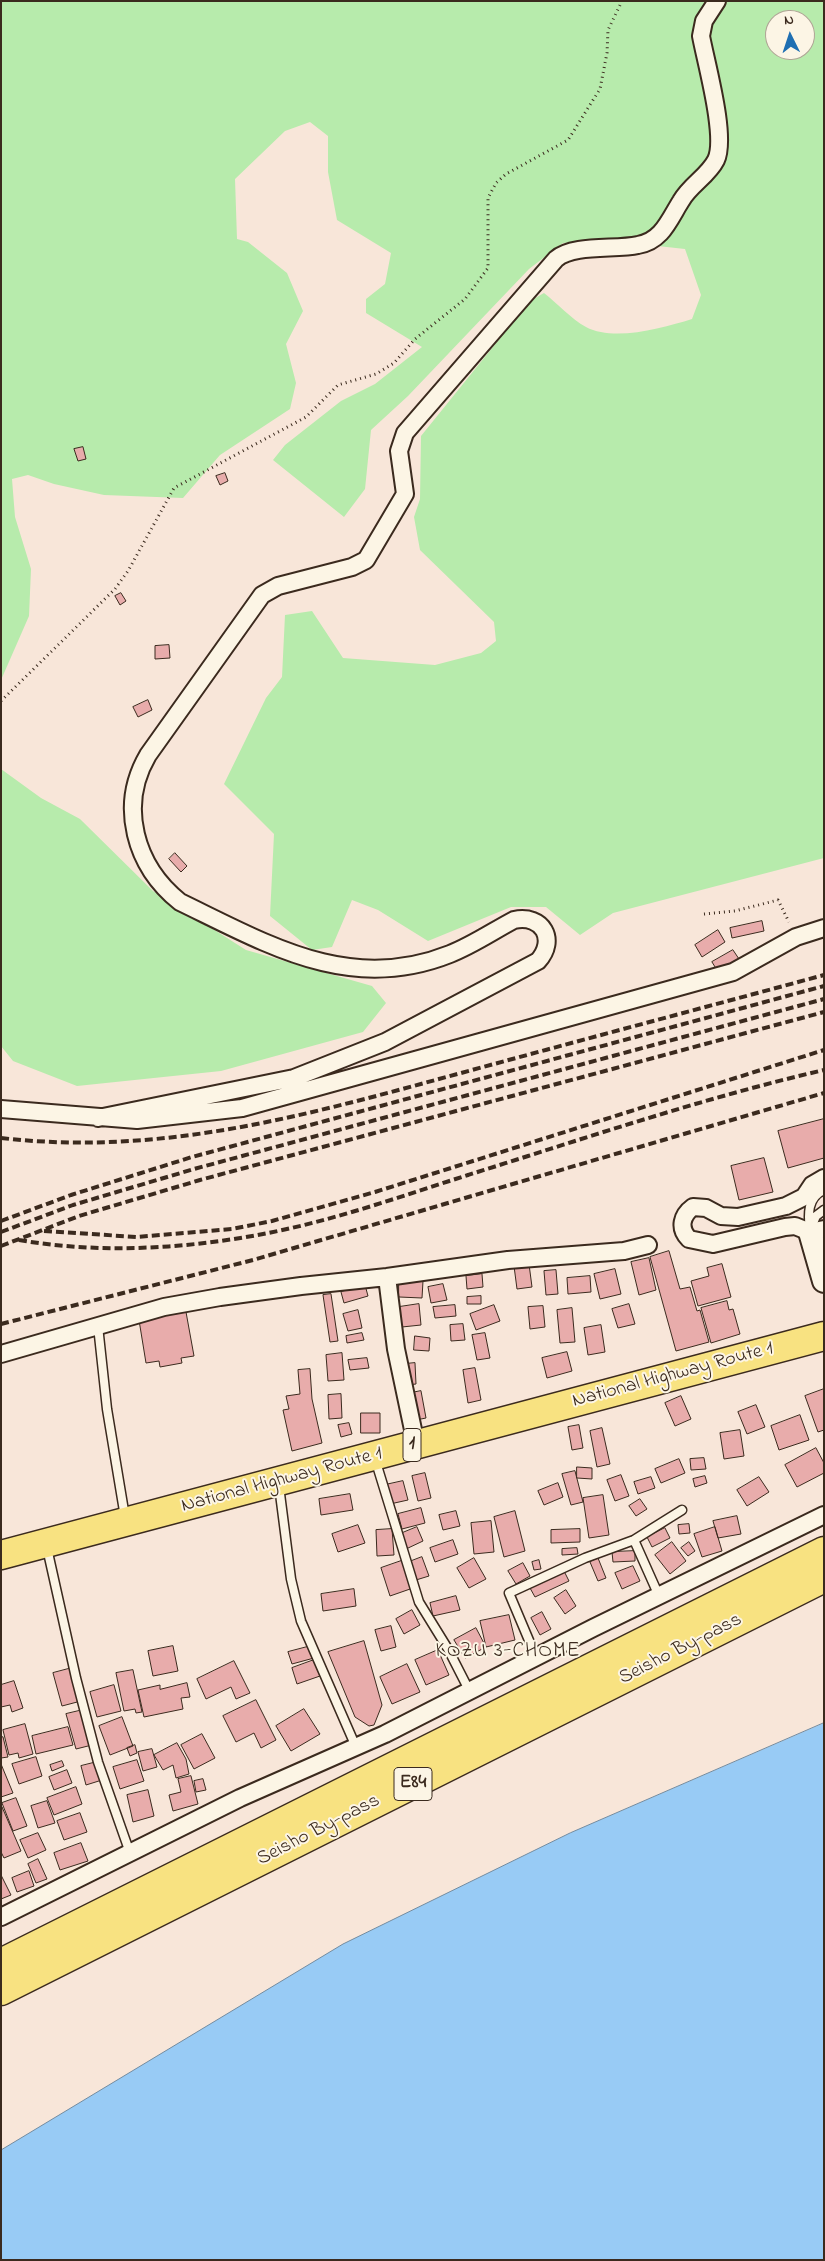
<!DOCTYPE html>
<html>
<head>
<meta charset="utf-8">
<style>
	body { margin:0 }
	#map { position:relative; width:825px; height:2261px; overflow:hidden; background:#f8e6d9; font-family:"Indie Flower",sans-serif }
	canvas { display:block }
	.frame { position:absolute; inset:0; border:2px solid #3b2a1e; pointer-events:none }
	.north { position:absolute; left:765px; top:10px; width:50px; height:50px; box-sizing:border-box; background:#fcf5e5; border:1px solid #afa495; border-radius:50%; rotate:356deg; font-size:14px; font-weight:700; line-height:20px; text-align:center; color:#3b2a1e }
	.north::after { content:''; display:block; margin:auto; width:18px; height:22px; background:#1f6fb2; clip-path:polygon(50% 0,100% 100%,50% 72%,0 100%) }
</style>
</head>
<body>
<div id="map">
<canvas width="825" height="2261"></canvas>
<div class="frame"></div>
<div class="north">N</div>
</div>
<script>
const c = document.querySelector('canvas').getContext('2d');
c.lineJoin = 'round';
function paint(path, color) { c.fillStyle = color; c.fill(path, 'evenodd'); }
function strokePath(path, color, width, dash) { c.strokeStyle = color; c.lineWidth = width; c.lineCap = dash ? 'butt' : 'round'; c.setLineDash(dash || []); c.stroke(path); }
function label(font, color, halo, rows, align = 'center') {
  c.font = font + ' "Indie Flower",sans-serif'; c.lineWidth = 4; c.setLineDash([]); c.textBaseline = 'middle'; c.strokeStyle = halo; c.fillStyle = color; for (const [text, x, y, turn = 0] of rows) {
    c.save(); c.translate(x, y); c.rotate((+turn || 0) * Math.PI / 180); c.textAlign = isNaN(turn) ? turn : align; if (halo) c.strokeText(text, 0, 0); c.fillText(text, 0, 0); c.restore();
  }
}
const green = new Path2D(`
	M1,1H824V858L613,913L580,935L546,907H511L428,941L378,910L352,900L332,947L312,950L270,916L274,834L224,784L266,698L282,677L285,615L312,611L343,658L435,665L481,653L496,641L494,622L420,550L414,517L420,499L421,436L530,301L544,293C557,303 571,319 586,327C614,342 663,328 692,319L701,295L685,249L603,240L563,243L529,269L408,396L371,430L365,489L344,517L273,460L285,445L341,401L375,384L422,347L366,313V299L385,284L391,253L337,220L328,172V136L310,122L285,131L235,179L237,239L248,242L287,273L303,311L286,344L296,383L290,409L220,455L183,498L104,495L54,484L28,475L12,479L15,517L31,569L29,616L1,680ZM775,20H805V50H775Z
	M1,769L41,798L80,819L153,891L246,950L372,986L386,1003L363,1032L221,1071L77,1086L13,1061L1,1046Z`);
const water = new Path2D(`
	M824,1723V2260H1V2150L343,1944L570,1833Z`);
const building = new Path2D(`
	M83,447L86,459L78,461L74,449Z
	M225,473L228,481L220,485L216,476Z
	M121,593L126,601L120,605L115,596Z
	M169,645L170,658L155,659V646Z
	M148,700L152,710L138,717L133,707Z
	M175,853L187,866L181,872L169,859Z
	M762,921L764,931L732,938L730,928Z
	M718,930L725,942L702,957L695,945Z
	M733,950L741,962L720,975L712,962Z
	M824,1119V1158L788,1168L778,1131Z
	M764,1158L773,1192L739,1200L731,1166Z
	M669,1251L680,1289L690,1287L697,1311L700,1310L709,1342L676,1351L650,1257Z
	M649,1258L656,1290L639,1295L631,1262Z
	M529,1264L532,1287L517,1289L514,1266Z
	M722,1264L731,1297L698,1306L691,1281L709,1276L707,1268Z
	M615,1269L621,1294L600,1299L594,1274Z
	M556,1270L558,1294L546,1295L544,1271Z
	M482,1274L483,1287L467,1289L466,1276Z
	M590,1276L591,1292L568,1294L567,1278Z
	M399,1281H423L422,1298L399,1297Z
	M443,1284L447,1300L431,1303L428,1287Z
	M365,1285L368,1296L344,1303L341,1292Z
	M331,1294L338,1341L330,1342L323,1295Z
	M481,1296V1304H467V1297Z
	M727,1301L729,1310L733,1309L740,1334L711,1343L701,1308Z
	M419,1304L421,1325L402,1327L399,1307Z
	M629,1304L635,1324L618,1328L612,1309Z
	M455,1305L456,1316L435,1318L433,1307Z
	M494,1305L500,1321L476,1330L470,1314Z
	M543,1306L545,1327L530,1329L528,1307Z
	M572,1308L575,1342L560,1343L557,1310Z
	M358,1310L362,1328L348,1331L343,1314Z
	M186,1312L194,1356L181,1358L182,1363L160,1367L159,1361L146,1363L139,1320Z
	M463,1324L465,1340L451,1341L450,1325Z
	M601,1325L605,1352L588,1355L584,1328Z
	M362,1333L364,1340L347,1343L346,1336Z
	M485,1333L490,1358L477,1360L472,1335Z
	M415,1336L430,1338L429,1351L414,1350Z
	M567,1352L572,1371L547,1378L542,1358Z
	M342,1353L344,1380L328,1381L326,1355Z
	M367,1358L369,1368L350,1370L348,1360Z
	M415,1363L416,1384L407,1385L405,1364Z
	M475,1368L481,1400L468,1403L463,1370Z
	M310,1369L312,1399L322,1443L292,1451L283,1410L289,1409L286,1396L300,1394L298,1370Z
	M824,1389V1430L818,1432L805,1396Z
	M421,1391L426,1418L416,1420L411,1393Z
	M341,1394L342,1418L329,1419L328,1395Z
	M681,1396L691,1419L675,1426L665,1403Z
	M756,1405L765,1427L747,1434L738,1412Z
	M361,1413H380V1433H361Z
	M800,1415L809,1440L779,1450L771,1426Z
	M349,1423L352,1434L341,1437L338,1425Z
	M579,1425L583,1448L572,1450L568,1427Z
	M602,1428L610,1464L597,1467L590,1431Z
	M740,1430L744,1456L724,1459L720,1433Z
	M816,1448L824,1463V1473L797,1487L785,1465Z
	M704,1458L706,1469L691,1470L690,1459Z
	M679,1459L685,1473L661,1483L655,1469Z
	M577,1467L592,1468V1479L577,1478Z
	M575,1471L583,1502L571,1505L562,1474Z
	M425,1473L431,1498L418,1501L412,1476Z
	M621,1475L629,1496L615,1501L607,1480Z
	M705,1476L707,1483L695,1487L693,1479Z
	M651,1477L655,1488L638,1494L634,1482Z
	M759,1477L769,1492L747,1506L737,1490Z
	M403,1481L408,1500L390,1504L385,1485Z
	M558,1483L563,1497L544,1505L538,1491Z
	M350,1494L353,1510L321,1515L319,1499Z
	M603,1495L609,1535L589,1538L583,1498Z
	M640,1499L647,1509L636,1516L629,1506Z
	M421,1508L425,1523L402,1529L398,1514Z
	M456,1511L460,1526L443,1530L439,1515Z
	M515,1511L525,1551L504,1557L494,1517Z
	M737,1516L741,1534L718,1538L713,1521Z
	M491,1521L494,1552L474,1554L471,1523Z
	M689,1524L690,1533L679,1534L678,1525Z
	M358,1525L365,1543L338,1552L332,1534Z
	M417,1527L423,1541L406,1549L400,1534Z
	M715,1527L722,1551L702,1557L694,1534Z
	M665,1528L670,1538L652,1547L647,1537Z
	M392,1529L394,1555L377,1556L376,1530Z
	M580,1529V1542L551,1543V1530Z
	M453,1540L458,1554L435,1562L430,1548Z
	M672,1542L686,1561L670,1574L655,1555Z
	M689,1542L695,1551L688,1556L681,1548Z
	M577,1548L578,1554L562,1555V1549Z
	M635,1551V1561L613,1562L612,1552Z
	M422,1557L429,1576L416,1580L409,1562Z
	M474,1558L486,1579L469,1588L457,1568Z
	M598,1558L606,1578L598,1581L590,1562Z
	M404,1560L413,1588L390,1596L381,1568Z
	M539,1560L541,1569L534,1570L532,1562Z
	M523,1563L530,1576L516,1584L508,1571Z
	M633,1566L640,1581L622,1589L615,1573Z
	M564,1571L569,1581L535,1597L530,1588Z
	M354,1589L356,1606L323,1611L321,1594Z
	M566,1590L576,1606L565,1614L554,1598Z
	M456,1596L460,1610L433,1616L430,1603Z
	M412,1610L420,1625L404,1634L396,1619Z
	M542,1612L551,1629L540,1635L531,1618Z
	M509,1615L515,1640L486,1647L480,1621Z
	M391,1626L396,1647L381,1651L375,1630Z
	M476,1628L486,1647L465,1658L454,1640Z
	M364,1641L382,1705L374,1725L369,1726L355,1717L328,1652Z
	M173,1646L178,1671L153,1676L148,1651Z
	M311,1646L314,1658L292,1664L288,1652Z
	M438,1650L449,1675L426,1685L415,1660Z
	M314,1660L320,1676L297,1684L292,1668Z
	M234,1661L250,1693L236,1699L231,1687L206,1699L197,1679Z
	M407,1664L420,1692L392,1704L380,1677Z
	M72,1668L81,1701L62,1706L53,1673Z
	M133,1670L142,1712L136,1713L135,1709L124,1711L116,1673Z
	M14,1681L23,1708L12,1712L10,1705L1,1707V1685Z
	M187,1683L190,1697L181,1698L183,1709L144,1717L138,1690L160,1685V1689Z
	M114,1685L121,1711L97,1717L90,1692Z
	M256,1700L276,1740L261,1748L254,1733L236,1742L223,1716Z
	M304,1709L320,1734L291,1751L276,1726Z
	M83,1710L92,1745L76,1749L66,1714Z
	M122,1717L133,1746L110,1755L99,1726Z
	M25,1724L33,1754L19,1758L18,1753L9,1755L3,1730Z
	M68,1727L73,1745L36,1754L32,1736Z
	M202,1734L215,1758L194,1769L181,1745Z
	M3,1737L8,1757L1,1758V1738Z
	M177,1743L186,1759L189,1774L176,1778L173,1765L163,1770L154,1755Z
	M135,1745L137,1753L130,1756L127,1748Z
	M152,1749L157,1767L143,1771L138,1752Z
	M36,1757L42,1776L19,1784L12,1764Z
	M137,1760L144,1781L120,1789L113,1767Z
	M62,1761L64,1766L52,1771L50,1765Z
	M97,1762L102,1780L86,1785L81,1766Z
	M1,1764L13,1793L1,1797Z
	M67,1770L72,1783L54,1790L49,1777Z
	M191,1776L198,1804L173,1811L169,1795L181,1792L178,1779Z
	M203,1779L206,1790L196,1792L194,1781Z
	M76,1787L82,1804L54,1815L47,1798Z
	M148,1790L154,1816L133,1822L127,1795Z
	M16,1798L27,1826L13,1831L2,1803Z
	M47,1801L55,1823L38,1828L31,1806Z
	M2,1807L21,1851L4,1858L1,1852Z
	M80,1813L87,1832L64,1840L57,1821Z
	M38,1833L46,1850L28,1858L20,1840Z
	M81,1843L88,1861L60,1870L54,1853Z
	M38,1859L47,1879L36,1883L28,1864Z
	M29,1871L34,1886L17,1892L12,1878Z
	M1,1875L11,1895L1,1899Z`);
const path = new Path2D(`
	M1,701L115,589L128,571L174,488L306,417L338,385L376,374L394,363L415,339L465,299L488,268V198L496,183L506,174L568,140L600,89L607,53L608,30L622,1
	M704,914L735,911L778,900L789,922`);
const lane = new Path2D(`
	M811,1228L816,1216L824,1210
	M810,1231C808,1215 807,1197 824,1190
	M98,1326L107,1409L125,1517
	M375,1459L419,1602L448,1649L470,1692
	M279,1486L291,1579L301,1621L356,1747
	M634,1540L659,1596
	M47,1548L76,1678L98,1762L130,1853
	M536,1657L509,1593L585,1558L634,1540L682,1510`);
const street = new Path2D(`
	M1,1109L137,1120L242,1108L733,972L796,937L824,928
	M98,1118L294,1078L385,1042L538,961C557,940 543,914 514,920C493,931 473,945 450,954C350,994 269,945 180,902C135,866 118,806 148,755L262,595L278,586L352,567L366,560L405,494L399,451L405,433L556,259C573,244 615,250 638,245C662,241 669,220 681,201C690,185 708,176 716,160C727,137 706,63 701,36L704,21L717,1
	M824,1178L812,1185L804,1197L786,1206L738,1217L721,1216L706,1208L693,1207C682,1215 678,1228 689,1239L713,1244L785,1227L795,1226L810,1232L824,1229
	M387,1277L396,1349L416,1444
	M1,1354L164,1307L220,1297L301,1286L387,1277L508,1260L624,1251L648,1245
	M1,1917L240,1798L385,1734L593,1628L824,1515`);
const secondary = new Path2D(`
	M810,1232L824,1281`);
const highway = new Path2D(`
	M1,1555L824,1336
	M1,1963L824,1551
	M1,1991L824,1578`);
const rail = new Path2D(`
	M1,1138C167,1157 314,1113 472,1070C589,1038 706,1007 824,975
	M1,1221L71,1195L192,1157L824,986
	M44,1231L137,1237L232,1229L272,1221L375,1192L824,1050
	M1,1232L73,1205L194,1169L824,999
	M19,1240C99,1254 187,1249 268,1233C335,1220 402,1196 468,1175C586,1138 703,1098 824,1070
	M1,1246L79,1216L200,1180L824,1012
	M1,1324L253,1260L824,1093`);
const shields = [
	[412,1445,18],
	[413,1784,38]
];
const shieldNames = [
	["1",412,1445],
	["E84",413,1784]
];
const streetNames = [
	["National Highway Route 1",673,1376,-15],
	["National Highway Route 1",282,1481,-15],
	["Seisho By-pass",681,1650,-27],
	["Seisho By-pass",319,1831,-27]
];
const neighbourhoodNames = [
	["KOZU 3-CHOME",508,1653]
];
paint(green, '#b7ebac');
paint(water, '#98cbf5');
strokePath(water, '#738b9f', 1);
paint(building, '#e8acab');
strokePath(building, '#3b2a1e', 1);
strokePath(lane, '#3b2a1e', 11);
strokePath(street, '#3b2a1e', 20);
strokePath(secondary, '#3b2a1e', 26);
strokePath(highway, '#3b2a1e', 31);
strokePath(path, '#3b2a1e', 3, [1, 4]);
strokePath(lane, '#fcf5e5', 8);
strokePath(street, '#fcf5e5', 16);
strokePath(secondary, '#fcf5e5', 22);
strokePath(highway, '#f8e281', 28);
strokePath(rail, '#3b2a1e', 4, [8, 4]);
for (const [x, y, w] of shields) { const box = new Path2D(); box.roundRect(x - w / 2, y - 16.5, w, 33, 4); c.fillStyle = '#fcf5e5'; c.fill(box); strokePath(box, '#3b2a1e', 1); }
label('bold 19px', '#3b2a1e', null, shieldNames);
label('20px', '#3b2a1e', '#fcf5e5', streetNames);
c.letterSpacing = '1px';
label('21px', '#3b2a1e', '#fcf5e5', neighbourhoodNames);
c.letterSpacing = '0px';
</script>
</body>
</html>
